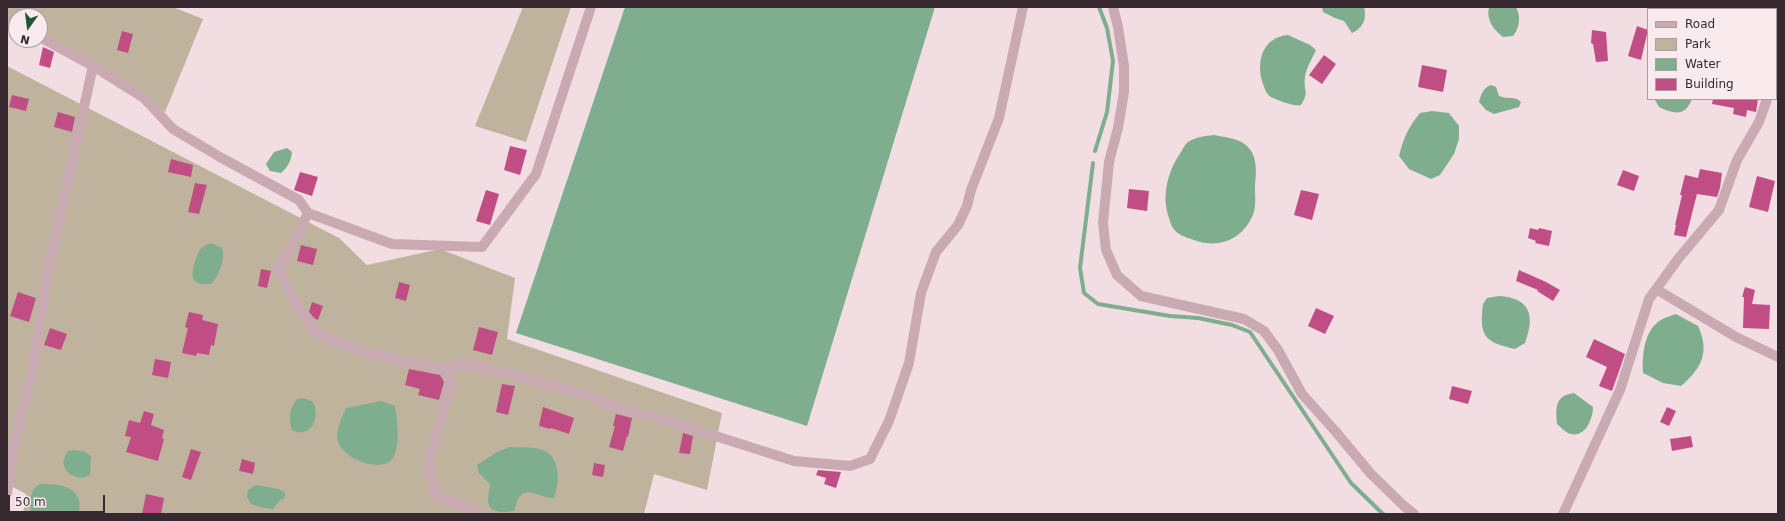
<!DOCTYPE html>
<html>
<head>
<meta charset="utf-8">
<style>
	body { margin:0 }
	#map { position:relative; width:1785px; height:521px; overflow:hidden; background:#f2dee2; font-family:"DejaVu Sans",sans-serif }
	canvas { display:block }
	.frame { position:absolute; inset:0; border:8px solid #37292f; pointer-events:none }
	.legend { position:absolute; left:1647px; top:8px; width:130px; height:92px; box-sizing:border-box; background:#f9eaed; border:1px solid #ab9da1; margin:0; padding:5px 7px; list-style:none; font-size:12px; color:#37292f }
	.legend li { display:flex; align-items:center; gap:8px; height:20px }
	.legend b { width:20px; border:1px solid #ab9da1 }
	.north { position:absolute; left:8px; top:8px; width:40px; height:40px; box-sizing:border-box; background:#f9eaed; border:1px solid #ab9da1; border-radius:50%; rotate:194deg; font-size:11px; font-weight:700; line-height:16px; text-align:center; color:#37292f }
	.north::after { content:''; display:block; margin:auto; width:14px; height:18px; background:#205733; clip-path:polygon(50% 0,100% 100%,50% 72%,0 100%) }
	.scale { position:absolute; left:8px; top:495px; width:97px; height:18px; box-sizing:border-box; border:2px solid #37292f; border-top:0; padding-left:5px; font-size:12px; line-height:14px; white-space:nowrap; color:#37292f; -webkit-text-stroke:3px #f9eaed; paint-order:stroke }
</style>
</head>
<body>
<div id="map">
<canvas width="1785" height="521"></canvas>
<div class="frame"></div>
<ul class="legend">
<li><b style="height:5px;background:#c9aab3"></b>Road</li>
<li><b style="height:11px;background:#c0b39e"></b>Park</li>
<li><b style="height:11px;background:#7eae8d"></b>Water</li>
<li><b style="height:11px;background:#c14d85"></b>Building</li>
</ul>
<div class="north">N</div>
<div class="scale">50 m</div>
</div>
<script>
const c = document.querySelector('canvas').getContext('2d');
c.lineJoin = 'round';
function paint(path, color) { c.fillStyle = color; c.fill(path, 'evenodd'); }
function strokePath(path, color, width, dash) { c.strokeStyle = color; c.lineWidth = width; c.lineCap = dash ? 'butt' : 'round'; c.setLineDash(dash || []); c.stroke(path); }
const green = new Path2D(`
	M7,7H173L203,19L165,112L40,38V16H16V23L7,18Z
	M523,7H571L526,142L475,126Z
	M7,66L339,238L367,265L440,249L515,278L507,339L722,413L707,490L654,474L644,514H23L26,494L7,484Z`);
const water = new Path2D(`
	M625,7H935L807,426L516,333Z
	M1322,7H1364C1367,19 1363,28 1352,33L1344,21L1335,18L1323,12Z
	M1489,7H1516C1521,17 1520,27 1513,36L1503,37C1493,29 1486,20 1489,7Z
	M1288,35L1310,45L1316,50C1312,59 1306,68 1305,77C1303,91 1310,91 1301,105C1294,106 1290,104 1283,102C1279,100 1274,99 1271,97C1266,94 1264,87 1262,81C1256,59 1264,37 1288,35Z
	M1491,85L1496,87L1499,96C1507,100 1514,95 1521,102L1519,107L1494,114L1486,110L1479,102C1481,94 1483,88 1491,85Z
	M1692,99C1685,117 1674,114 1659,107L1655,100Z
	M1432,111L1449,113L1459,126V139L1454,154L1440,175L1431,179L1409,169L1399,156C1403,139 1409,126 1420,113Z
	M1214,135C1224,137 1235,138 1243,143C1259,153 1256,172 1255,187C1255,195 1256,204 1254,212C1245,238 1220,250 1194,240C1179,235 1173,233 1169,218C1161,195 1168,171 1181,152C1183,149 1185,144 1188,142C1196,137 1205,136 1214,135Z
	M287,148L292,152C291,161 288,167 281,173L270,171L266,164L274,152Z
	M211,243L222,248C226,259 219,275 211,284C206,284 200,285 196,282C188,278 196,256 200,250C203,246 206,245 211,243Z
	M1499,296C1531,298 1535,316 1525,343L1515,349C1484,342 1479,336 1483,304L1487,298Z
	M1676,314L1698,326C1710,352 1702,368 1681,386L1663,383L1643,373C1642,355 1644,330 1661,320C1665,317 1671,316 1676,314Z
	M1574,393L1593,407C1593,420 1584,440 1568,433C1564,431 1561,427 1557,424C1556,408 1554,396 1574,393Z
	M303,398L312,401C322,415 311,440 292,430C288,420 290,406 297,399Z
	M381,401L395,406C397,420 401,445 393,458C382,475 338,458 337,437C337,427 342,417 346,408Z
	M509,447C529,448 554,444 557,470C559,479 557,490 554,498C544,500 529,486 520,496C517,499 516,506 514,511C505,513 488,514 488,500C488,495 490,489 490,484L479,473L477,465L497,452Z
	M73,450L83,451L91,456L90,475L82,478C66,476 58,465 68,451Z
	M42,484C64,484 84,488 79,514H31C30,503 29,486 42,484Z
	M256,485L279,489L285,493V496L284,499L280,500L273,509C266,509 258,506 251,504L247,497L248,490Z`);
const stream = new Path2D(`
	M1095,151L1107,112L1113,61L1107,28L1099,7
	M1093,163L1080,268L1084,293L1098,304L1170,316L1198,318L1232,325L1250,332L1351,483L1383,514`);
const building = new Path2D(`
	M1637,26L1648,30L1641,60L1628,56Z
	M1592,30L1606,32L1608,61L1596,62L1593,44L1591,43Z
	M122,31L133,34L128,53L117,50Z
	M43,47L54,52L50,68L39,65Z
	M1324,55L1336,64L1322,84L1309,75Z
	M1422,65L1447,70L1443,92L1418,87Z
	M12,95L29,99L26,111L9,107Z
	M1713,99H1758L1756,112L1747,110L1746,117L1733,114L1734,108L1712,104Z
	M58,112L75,117L72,132L54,127Z
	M510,146L527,150L520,175L504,170Z
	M171,159L193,165L191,177L168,172Z
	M1700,169L1722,173L1720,188L1717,197L1697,194L1686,237L1674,235L1676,225H1675L1682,195H1680L1685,175L1698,178Z
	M1623,170L1639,176L1634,191L1617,185Z
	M300,172L318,177L312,196L294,190Z
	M1757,176L1775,181L1768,212L1749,207Z
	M195,183L207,185L199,214L188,212Z
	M1129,189L1149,191L1147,211L1127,208Z
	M486,190L499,194L490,225L476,221Z
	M1301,190L1319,194L1312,220L1294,215Z
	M1530,228L1538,230L1539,228L1552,231L1549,246L1535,243L1536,241L1528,238Z
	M301,245L317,249L313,265L297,261Z
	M261,269L271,271L267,288L258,286Z
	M1519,270L1546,282L1560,290L1553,301L1537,291L1538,290L1516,281Z
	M399,282L410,285L406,301L395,298Z
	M1745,287L1755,290L1752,304L1770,305L1769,329L1743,328L1744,297H1742Z
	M18,292L36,298L29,322L10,316Z
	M312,302L323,306L318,320L314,318L309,312Z
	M1316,308L1334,316L1325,334L1308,326Z
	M189,312L203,315L202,320L218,324L214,346L211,345L209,355L197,353L196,356L182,353L188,328L185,327Z
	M479,327L498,332L492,355L473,350Z
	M50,328L67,334L61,350L44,345Z
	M1594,339L1625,354L1612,391L1599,386L1607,367L1586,357Z
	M155,359L171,362L168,378L152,375Z
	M409,369L440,375L444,382L439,400L418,395L420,389L405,385Z
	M502,384L515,386L508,415L496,412Z
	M1452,386L1472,391L1468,404L1449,399Z
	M543,407L574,418L569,434L551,428L550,429L539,426Z
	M1667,407L1676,411L1669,426L1660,422Z
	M144,411L154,414L151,425L164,430L162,438L164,439L158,461L126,452L131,437L125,436L129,420L140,423Z
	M616,414L632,418L628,437L627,436L623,451L609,447L615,426H613Z
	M683,433L693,436L690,454L679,453Z
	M1691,436L1693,447L1672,451L1670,439Z
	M191,449L201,452L191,480L182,477Z
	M242,459L255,463L253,474L239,471Z
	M594,463L605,465L603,477L592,475Z
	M818,470L841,472L836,488L824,484L826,478L816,475Z
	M146,494L164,498L161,514H142Z`);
const minor = new Path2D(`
	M1113,7L1118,27L1124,66V92L1118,128L1109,162L1103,223L1106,250L1117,275L1141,296L1244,319L1264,331L1278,350L1302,394L1336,432L1371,474L1404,506L1414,514
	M7,21L16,25
	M1776,28L1778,17
	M40,37L93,66L144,98L173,129L220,157L299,200L308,213L290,251L277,269L300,310L316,333L355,349L418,365L444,369L451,382L428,465L435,495L483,514
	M1776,38H1778
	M308,213L392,244L482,247L536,174L591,7
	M1656,289L1736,337L1778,357
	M444,369L462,364L482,367L577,392L624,410L659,418L794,461L850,466L870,459L889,421L909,363L921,293L936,252L958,225L967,206L971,190L999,118L1023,7
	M7,493L13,450L33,368L47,275L93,66
	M1563,514L1620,390L1649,299L1678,259L1719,210L1737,160L1759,122L1767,99`);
paint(green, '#c0b39e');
paint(water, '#7eae8d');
strokePath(stream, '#7eae8d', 4);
paint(building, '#c14d85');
strokePath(minor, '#c9aab3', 10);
</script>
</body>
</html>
